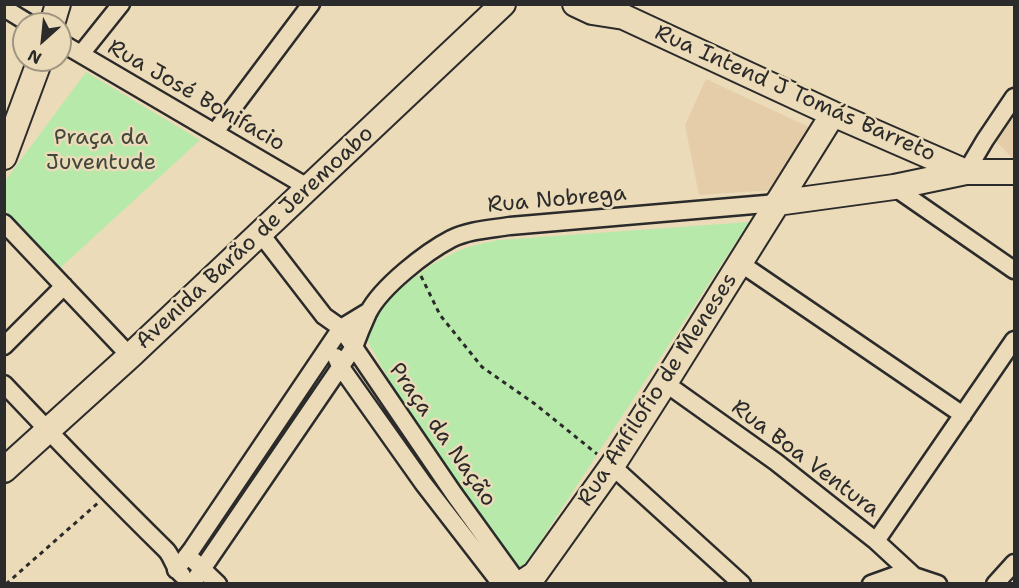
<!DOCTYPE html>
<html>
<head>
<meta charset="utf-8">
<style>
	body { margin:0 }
	#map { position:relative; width:1019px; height:588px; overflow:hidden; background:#ecdbb8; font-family:"Shantell Sans",sans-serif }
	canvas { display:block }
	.frame { position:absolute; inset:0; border:6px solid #2b2b2b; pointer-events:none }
	.north { position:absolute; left:12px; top:12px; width:60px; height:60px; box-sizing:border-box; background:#ecdbb8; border:2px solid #9f9580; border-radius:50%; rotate:207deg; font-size:16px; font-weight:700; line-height:24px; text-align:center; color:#2b2b2b }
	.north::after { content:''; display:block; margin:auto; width:21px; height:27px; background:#2b2b2b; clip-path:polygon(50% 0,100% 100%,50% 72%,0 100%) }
</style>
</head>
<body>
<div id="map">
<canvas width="1019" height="588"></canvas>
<div class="frame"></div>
<div class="north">N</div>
</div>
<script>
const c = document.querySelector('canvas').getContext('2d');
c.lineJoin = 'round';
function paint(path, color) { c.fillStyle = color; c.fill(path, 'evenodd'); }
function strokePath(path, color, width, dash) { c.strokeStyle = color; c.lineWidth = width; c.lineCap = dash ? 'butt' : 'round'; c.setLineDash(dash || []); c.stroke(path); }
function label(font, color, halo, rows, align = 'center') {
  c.font = font + ' "Shantell Sans",sans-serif'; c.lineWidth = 5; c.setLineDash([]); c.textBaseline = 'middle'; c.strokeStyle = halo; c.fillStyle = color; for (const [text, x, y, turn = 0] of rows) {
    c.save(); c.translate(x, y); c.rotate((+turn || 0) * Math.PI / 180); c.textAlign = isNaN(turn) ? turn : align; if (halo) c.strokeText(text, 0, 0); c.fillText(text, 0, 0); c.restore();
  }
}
const built = new Path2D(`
	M706,79L813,129L773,190L699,195L685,125Z
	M1014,112V160L994,139Z`);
const green = new Path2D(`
	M86,72L200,140L60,268L5,210V181Z
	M749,222L519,574L427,449L360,327C390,298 420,267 458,251C471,245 486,243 499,240Z`);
const path = new Path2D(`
	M421,276L440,315L482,367L535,404L597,454
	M6,584L98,503`);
const street = new Path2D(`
	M4,8L30,24
	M60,42L309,188
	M81,54L121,4
	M215,132L311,4
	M966,172L985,140L1014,97
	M894,187L1014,270
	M4,223L130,356
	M260,233L324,316L341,328L454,494L519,584
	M740,263L963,415
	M4,346L64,286
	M336,357L340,366L423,483L501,584
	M665,383L776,462L876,541L914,576
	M4,384C57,440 110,495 165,549C173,556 173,568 182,575
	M612,466L742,584
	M876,541L1014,340
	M194,561L218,584
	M176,570L192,549L341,328L369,311
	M192,584L354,347C358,336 363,324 368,313C381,287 426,252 451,239C469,230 491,229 510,226L777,203
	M871,584L896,575L914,576L938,584
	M995,584L1014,563`);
const secondary = new Path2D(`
	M575,4L592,12L624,17L833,114L966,172
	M52,24L58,4
	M4,157L40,60
	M777,203L894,187L966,172H1014
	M4,470L130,356L503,4
	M520,584L535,574L612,466L665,383L833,114`);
const streetNames = [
	["Rua Intend J Tomás Barreto",795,94,24],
	["Rua José Bonifacio",196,96,30],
	["Rua Nobrega",557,200,-5],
	["Avenida Barão de Jeremoabo",255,238,-43],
	["Rua Anfilofio de Meneses",658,390,-57],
	["Praça da Nação",442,435,55],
	["Rua Boa Ventura",805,459,37]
];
const parkNames = [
	["Praça da",101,138],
	["Juventude",101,163]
];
paint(built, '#e5cda9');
paint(green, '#b7e9aa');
strokePath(street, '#2b2b2b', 21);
strokePath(secondary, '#2b2b2b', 28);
strokePath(path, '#2b2b2b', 3, [4.5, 4.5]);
strokePath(street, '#ecdbb8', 16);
strokePath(secondary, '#ecdbb8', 24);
label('22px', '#2b2b2b', '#ecdbb8', streetNames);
label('22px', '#40483e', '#ecdbb8', parkNames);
</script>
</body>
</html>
